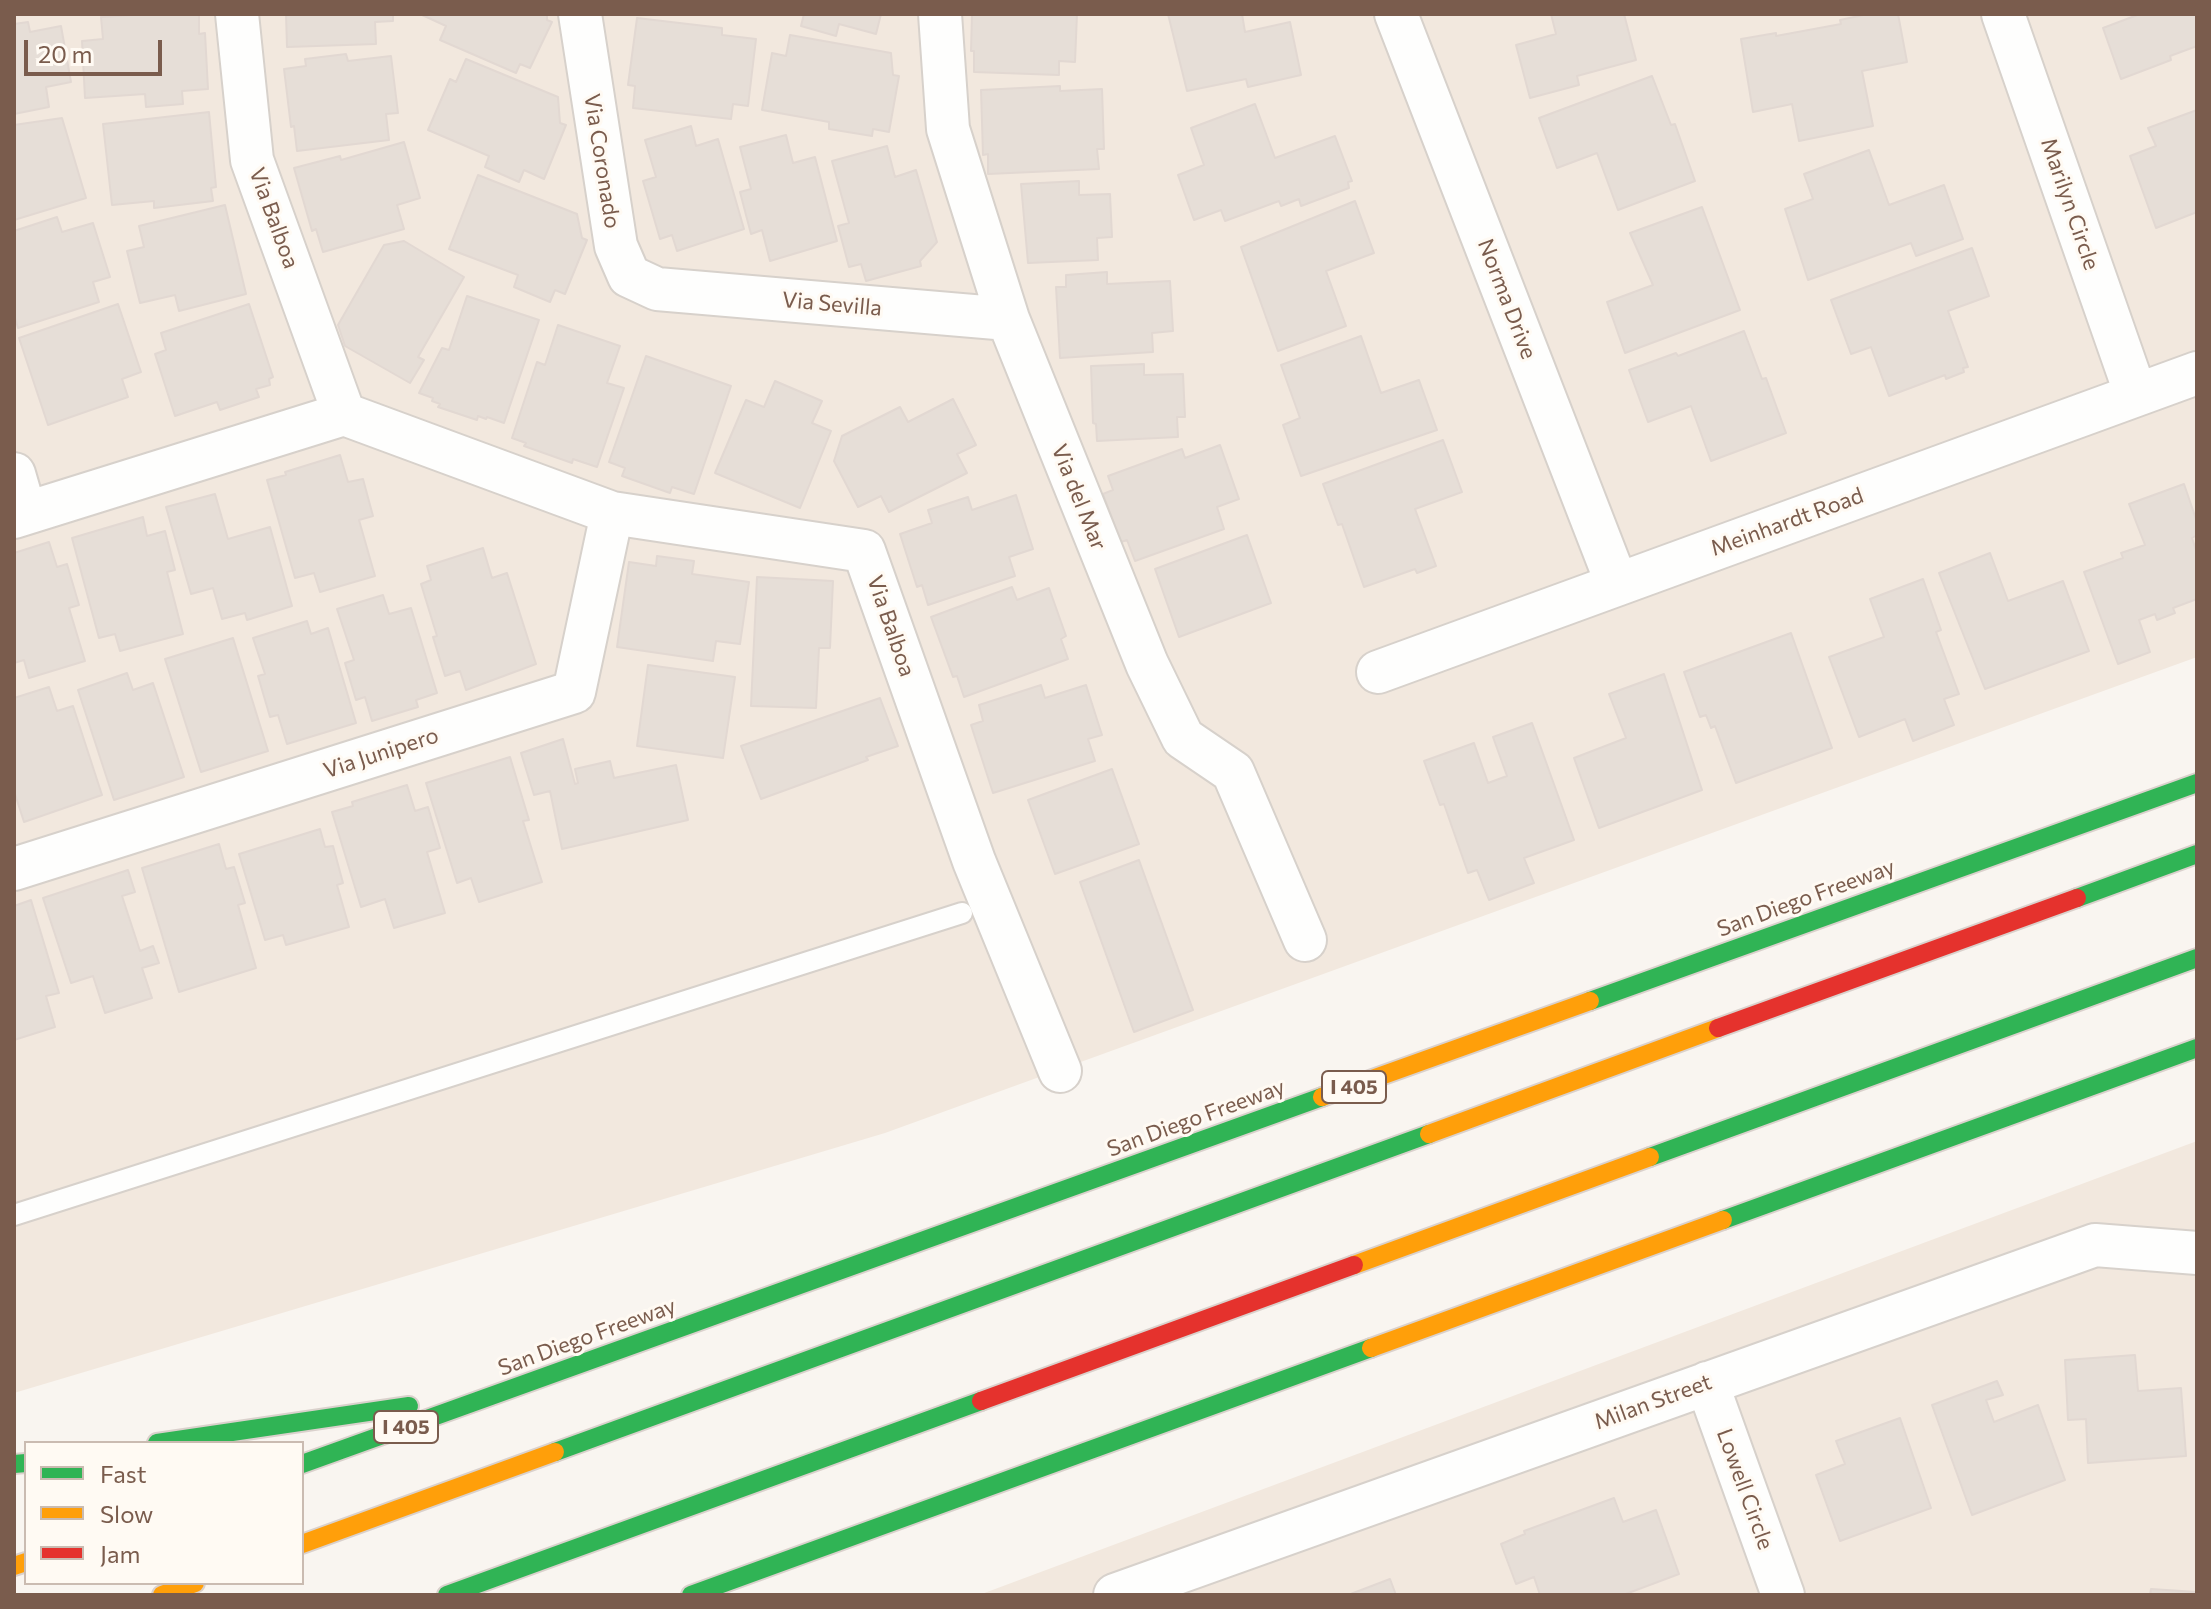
<!DOCTYPE html>
<html>
<head>
<meta charset="utf-8">
<style>
	body { margin:0 }
	#map { position:relative; width:2211px; height:1609px; overflow:hidden; background:#f9f5f0; font-family:Commissioner,sans-serif }
	canvas { display:block }
	.frame { position:absolute; inset:0; border:16px solid #7a5c4d; pointer-events:none }
	.legend { position:absolute; left:24px; top:1441px; width:280px; height:144px; box-sizing:border-box; background:#fffaf3; border:2px solid #cabbb1; margin:0; padding:10px 14px; list-style:none; font-size:24px; color:#7a5c4d }
	.legend li { display:flex; align-items:center; gap:16px; height:40px }
	.legend b { width:40px; border:2px solid #cabbb1 }
	.scale { position:absolute; left:24px; top:40px; width:138px; height:36px; box-sizing:border-box; border:4px solid #7a5c4d; border-top:0; padding-left:10px; font-size:24px; line-height:28px; white-space:nowrap; color:#7a5c4d; -webkit-text-stroke:6px #fffaf3; paint-order:stroke }
</style>
</head>
<body>
<div id="map">
<canvas width="2211" height="1609"></canvas>
<div class="frame"></div>
<ul class="legend">
<li><b style="height:10px;background:#30b455"></b>Fast</li>
<li><b style="height:10px;background:#ff9f0a"></b>Slow</li>
<li><b style="height:10px;background:#e5322d"></b>Jam</li>
</ul>
<div class="scale">20 m</div>
</div>
<script>
const c = document.querySelector('canvas').getContext('2d');
c.lineJoin = 'round';
function paint(path, color) { c.fillStyle = color; c.fill(path, 'evenodd'); }
function strokePath(path, color, width, dash) { c.strokeStyle = color; c.lineWidth = width; c.lineCap = dash ? 'butt' : 'round'; c.setLineDash(dash || []); c.stroke(path); }
function label(font, color, halo, rows, align = 'center') {
  c.font = font + ' Commissioner,sans-serif'; c.lineWidth = 6; c.setLineDash([]); c.textBaseline = 'middle'; c.strokeStyle = halo; c.fillStyle = color; for (const [text, x, y, turn = 0] of rows) {
    c.save(); c.translate(x, y); c.rotate((+turn || 0) * Math.PI / 180); c.textAlign = isNaN(turn) ? turn : align; if (halo) c.strokeText(text, 0, 0); c.fillText(text, 0, 0); c.restore();
  }
}
const residential = new Path2D(`
	M14,14H2197V657L885,1133L14,1393Z
	M2197,1141V1595H979Z`);
const building = new Path2D(`
	M149,14H199V34L205,33L208,89L182,91L183,104L146,107L145,94L85,98L82,41L103,39L101,17Z
	M286,14H393V21L375,22L376,44L287,47Z
	M420,14H547V20L552,22L530,68L520,64L516,73L440,40L446,26Z
	M804,14H881L876,34L839,24L836,36L801,26Z
	M972,14H1077L1075,62L1059,61V75L974,72V51H971Z
	M1168,14H1242L1245,32L1290,22L1301,75L1248,87L1246,79L1187,91Z
	M1551,14H1624L1636,60L1577,76L1579,85L1530,98L1516,45L1556,34Z
	M1868,14H1898L1907,62L1862,71L1873,126L1799,141L1792,104L1753,112L1741,39L1776,33V36L1841,24L1840,20Z
	M2140,14H2197V46L2170,56L2171,60L2121,79L2103,28Z
	M637,18L722,28V35L756,39L748,106L733,104L731,119L633,108L635,86L628,85Z
	M28,22L30,32L61,26L71,82L46,87L49,107L14,114V24Z
	M790,35L891,53L893,75L899,76L889,132L873,129L872,136L829,129V122L762,110L772,53L786,56Z
	M346,54L348,61L391,56L398,113L386,114L389,140L297,151L294,126L291,127L284,69L306,66L305,59Z
	M466,59L558,97L560,123L566,125L544,179L524,170L519,182L485,167L489,156L428,130L450,79L456,82Z
	M1652,76L1671,125L1675,124L1695,181L1618,210L1597,153L1557,168L1539,118Z
	M1060,86V91L1102,89L1104,149H1097L1099,169L988,174V154L983,155L981,90Z
	M1255,104L1275,158L1335,136L1352,181L1348,182L1349,188L1301,206L1299,199L1281,206L1279,201L1225,221L1221,210L1194,220L1178,175L1204,165L1191,128Z
	M2197,110V212L2156,228L2130,156L2156,146L2148,128Z
	M209,112L216,187L211,188L213,201L154,208V201L112,205L103,124Z
	M62,118L86,198L14,220V125Z
	M691,126L696,146L718,139L744,229L677,251L672,235L660,239L643,181L656,177L645,140Z
	M786,135L793,163L815,157L837,241L770,261L762,230L751,234L740,192L751,189L740,147Z
	M404,142L420,198L397,205L404,229L323,252L316,229L312,231L294,168L340,156L341,160Z
	M887,146L895,177L916,170L937,242L920,261L921,266L866,281L861,264L849,267L838,226L849,223L832,161Z
	M1869,150L1889,205L1944,185L1963,239L1916,256L1911,243L1808,280L1785,209L1813,199L1804,174Z
	M478,175L577,214L582,238L587,240L565,294L555,290L550,302L514,287L518,275L449,249Z
	M1079,181V195L1110,194L1112,237L1097,238L1098,260L1028,263L1021,184Z
	M1355,201L1374,253L1326,271L1346,326L1278,351L1241,247Z
	M225,205L246,294L179,311L175,295L140,303L127,251L144,247L139,226Z
	M1702,207L1740,310L1625,353L1607,302L1653,285L1630,233Z
	M57,217L62,232L93,223L110,277L93,282L99,302L18,328L14,315V231Z
	M404,241L464,277L418,357L424,360L410,383L345,346L338,325L384,245Z
	M1972,248L1989,296L1948,311L1968,367L1963,368L1964,372L1946,379L1945,375L1889,396L1871,347L1851,354L1831,300Z
	M1107,272V284L1170,281L1173,331L1152,333L1153,352L1060,358L1056,287H1066V275Z
	M467,296L539,320L504,423L487,417L486,419L478,416L477,420L438,407L440,404L432,401L433,398L419,393L442,348L449,350Z
	M118,304L141,372L122,379L128,397L48,425L19,338Z
	M249,304L273,377L269,379L270,385L256,389L259,397L220,410L217,402L175,416L155,354L166,350L161,333Z
	M558,325L620,346L607,383L624,388L597,467L573,459L572,463L524,446L526,443L512,438L537,362L545,365Z
	M1744,331L1762,379L1766,378L1786,433L1711,461L1691,406L1648,422L1629,370L1676,353L1678,356Z
	M1361,336L1381,393L1419,380L1437,430L1301,476L1283,425L1300,418L1281,365Z
	M646,356L731,386L694,494L672,487L670,493L622,476L625,468L609,462Z
	M1144,364V375L1183,374L1185,417H1177L1178,437L1097,441L1096,424L1093,423L1091,366Z
	M775,381L822,401L812,423L831,431L800,508L715,473L746,400L764,407Z
	M953,399L976,445L957,454L967,473L889,512L881,496L858,507L834,461L842,436L900,407L908,422Z
	M1443,440L1462,492L1415,509L1436,566L1417,573L1415,569L1364,587L1342,524L1338,525L1323,484Z
	M1220,445L1239,499L1217,507L1224,529L1135,561L1127,540L1121,542L1103,494L1113,490L1108,476L1182,449L1185,458Z
	M340,455L348,482L363,479L373,516L359,520L375,576L320,592L314,573L295,578L267,480L286,475L285,472Z
	M2184,484L2197,522V535L2192,538L2197,553V599L2173,608L2175,613L2157,620L2155,614L2139,620L2150,652L2118,664L2084,572L2123,558L2121,553L2145,545L2129,504Z
	M215,494L228,539L270,527L292,606L247,620L245,613L222,619L213,588L191,594L166,507Z
	M1016,495L1033,549L1009,557L1015,576L928,605L922,585L917,587L900,534L932,523L928,510L968,497L972,510Z
	M143,517L147,536L165,531L175,570L167,572L183,634L120,651L115,634L99,638L72,538Z
	M1247,535L1271,603L1179,637L1155,569Z
	M49,542L57,567L67,564L79,605L69,608L85,661L29,678L24,660L14,663V553Z
	M483,548L492,578L507,573L536,664L466,690L460,671L445,676L433,637L437,636L421,584L431,580L427,566Z
	M1990,553L2008,601L2063,581L2089,651L1985,689L1939,573Z
	M657,556L694,561L692,574L749,582L740,644L716,641L713,661L617,647L629,562L656,566Z
	M757,577L833,581L830,648H819L816,708L751,706Z
	M1923,579L1941,630L1936,632L1959,694L1944,699L1954,725L1913,741L1905,719L1859,737L1829,657L1884,637L1870,599Z
	M1012,587L1017,600L1049,588L1066,636L1061,639L1068,659L964,697L957,676L953,677L931,617Z
	M383,595L389,614L411,608L437,693L416,700L418,707L372,721L365,697L356,700L345,663L354,660L337,609Z
	M307,621L311,634L328,628L356,723L287,744L278,715L270,717L258,676L265,674L253,638Z
	M1791,633L1832,748L1736,783L1715,726L1711,728L1706,715L1700,717L1684,672Z
	M233,638L268,751L201,772L165,659Z
	M648,665L735,677L723,758L637,746Z
	M127,673L133,690L153,683L184,777L114,800L78,690Z
	M1664,674L1702,790L1599,828L1574,758L1626,738L1609,694Z
	M1041,685L1045,698L1086,685L1102,735L1088,739L1095,761L993,793L971,725L983,721L979,705Z
	M49,687L57,711L73,706L102,795L24,822L14,791V698Z
	M880,698L898,746L866,757L868,760L761,799L741,746Z
	M1532,723L1574,840L1524,858L1534,883L1489,900L1477,870L1468,873L1444,804L1440,805L1424,761L1474,743L1488,783L1507,776L1493,737Z
	M563,739L575,784L578,783L575,769L610,761L614,778L676,765L688,820L562,849L550,791L534,795L521,753Z
	M510,757L529,820L523,821L542,882L479,902L471,878L457,883L426,783Z
	M1112,769L1139,844L1055,874L1028,800Z
	M407,785L415,811L428,807L440,848L427,852L445,913L394,928L385,899L361,907L332,812L353,806L352,802Z
	M320,829L325,847L333,846L343,883L337,885L349,927L286,945L283,935L265,940L239,854Z
	M219,844L226,869L234,867L245,903L238,905L256,968L179,992L142,868Z
	M1139,860L1193,1010L1134,1032L1080,882Z
	M128,870L135,892L122,896L140,951L153,946L159,963L142,968L152,998L105,1013L93,976L71,983L43,898Z
	M31,900L59,993L46,996L55,1027L14,1040V906Z
	M2135,1355L2138,1391L2181,1388L2186,1456L2088,1463L2086,1419L2068,1420L2065,1360Z
	M1997,1381L2003,1395L1986,1400L1994,1422L2038,1405L2065,1480L1972,1515L1932,1405Z
	M1900,1418L1931,1508L1840,1541L1816,1475L1845,1464L1836,1441Z
	M1614,1498L1623,1522L1656,1510L1679,1574L1623,1595H1540L1534,1577L1516,1584L1501,1544L1525,1534L1524,1531Z
	M1390,1579L1396,1595H1348Z
	M2151,1589L2197,1592V1595H2150Z`);
const lane = new Path2D(`
	M14,1215L962,913`);
const street = new Path2D(`
	M237,14L252,160L344,414
	M580,14L616,246L629,276L657,289L1008,319
	M940,14L948,129L1008,319L1147,664L1183,738L1233,772L1305,940
	M1396,14L1617,584
	M2003,14L2136,395
	M14,474L25,512
	M14,517L344,414L612,513L864,551L974,861L1060,1071
	M1378,672L2197,373
	M14,869L574,692L612,513
	M1707,1383L1783,1595
	M1115,1595L2095,1245L2197,1253`);
const fast = new Path2D(`
	M2077,898L2197,854
	M1590,1001L2197,783
	M1650,1157L2197,958
	M1723,1220L2197,1048
	M157,1443L409,1406
	M555,1452L1429,1134
	M14,1464L26,1463
	M302,1464L1322,1097
	M447,1595L981,1401
	M691,1595L1371,1348`);
const slow = new Path2D(`
	M1322,1097L1590,1001
	M1429,1134L1718,1028
	M1354,1265L1650,1157
	M1371,1348L1723,1220
	M302,1544L555,1452
	M14,1566L26,1562
	M162,1595L195,1583`);
const jam = new Path2D(`
	M1718,1028L2077,898
	M981,1401L1354,1265`);
const shields = [
	[1354,1087,64],
	[406,1427,64]
];
const shieldNames = [
	["I 405",1354,1087],
	["I 405",406,1427]
];
const streetNames = [
	["Via Coronado",602,161,81],
	["Marilyn Circle",2070,204,71],
	["Via Balboa",274,218,70],
	["Norma Drive",1507,299,69],
	["Via Sevilla",832,304,5],
	["Via del Mar",1079,497,68],
	["Meinhardt Road",1787,522,-20],
	["Via Balboa",891,626,71],
	["Via Junipero",381,753,-18],
	["San Diego Freeway",1806,898,-20],
	["San Diego Freeway",1196,1118,-20],
	["San Diego Freeway",587,1337,-20],
	["Milan Street",1653,1402,-20],
	["Lowell Circle",1745,1489,70]
];
paint(residential, '#f2e8de');
paint(building, '#e6ded7');
strokePath(building, '#e2d8d2', 2);
strokePath(lane, '#d7d1cb', 24);
strokePath(street, '#d7d1cb', 46);
strokePath(fast, '#dad1cc', 22);
strokePath(slow, '#dad1cc', 22);
strokePath(jam, '#dad1cc', 22);
strokePath(lane, '#fefefd', 20);
strokePath(street, '#fefefd', 42);
strokePath(fast, '#30b455', 18);
strokePath(slow, '#ff9f0a', 18);
strokePath(jam, '#e5322d', 18);
for (const [x, y, w] of shields) { const box = new Path2D(); box.roundRect(x - w / 2, y - 16, w, 32, 6); c.fillStyle = '#fffaf3'; c.fill(box); strokePath(box, '#7a5c4d', 2); }
label('bold 20px', '#7a5c4d', null, shieldNames);
label('22px', '#7a5c4d', '#fffaf3', streetNames);
</script>
</body>
</html>
